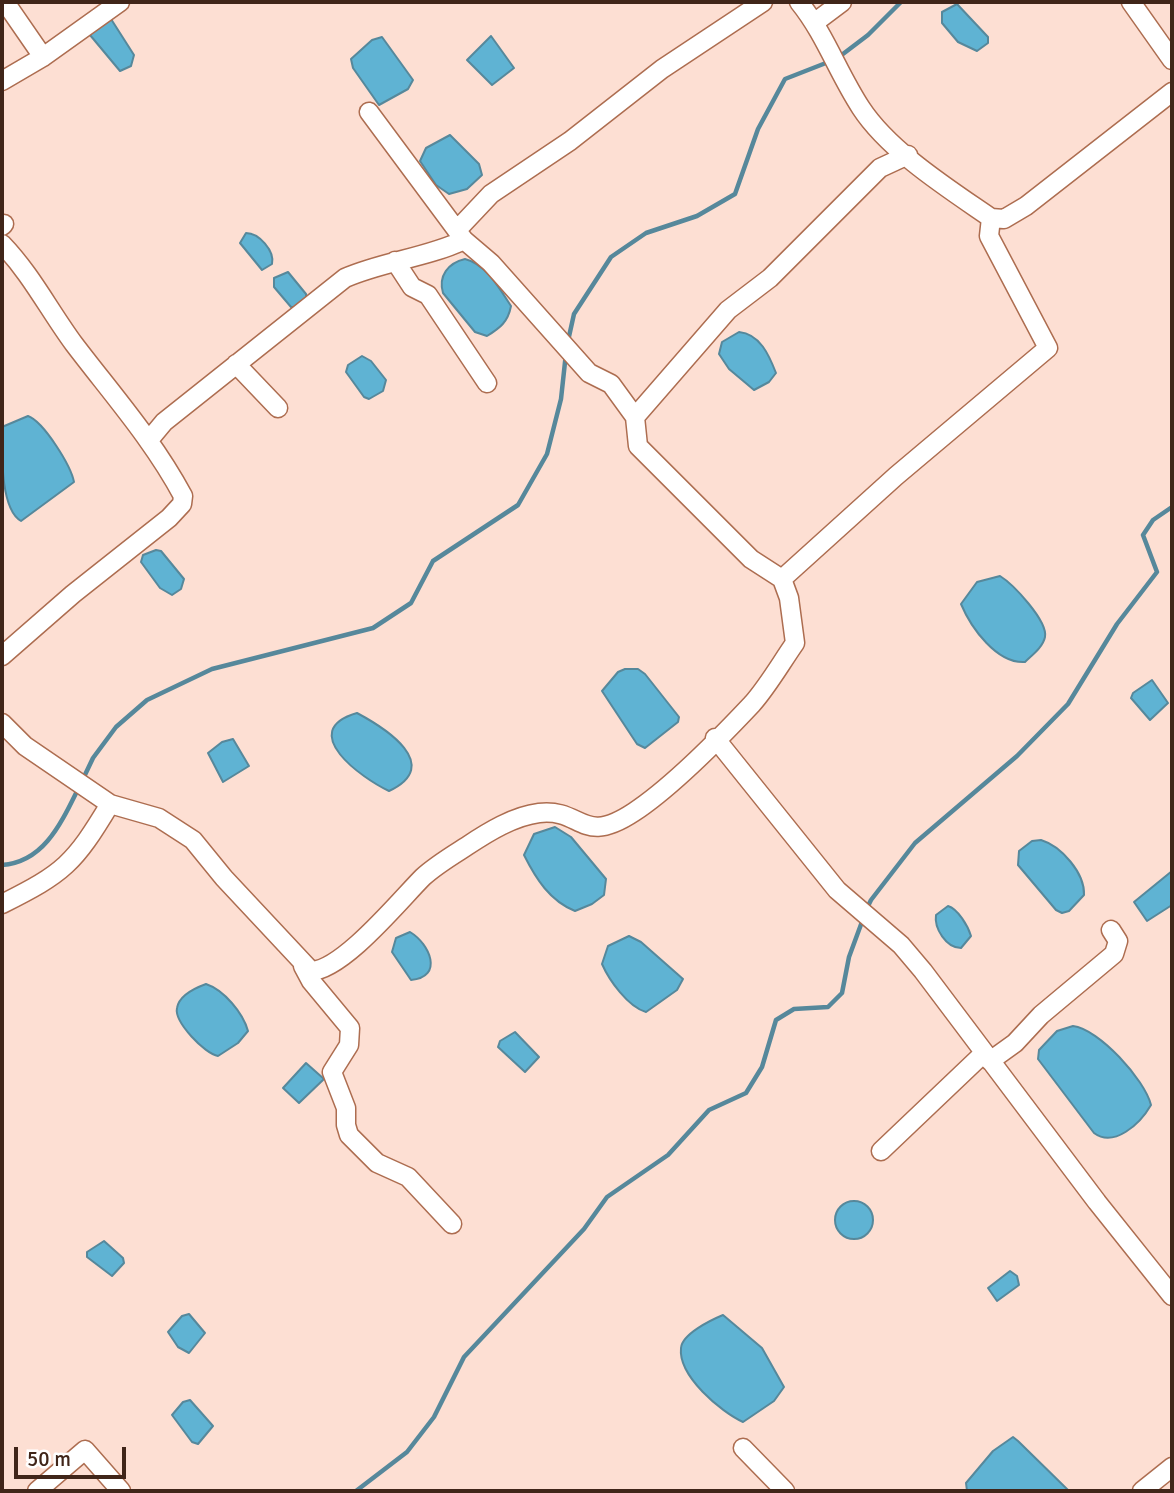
<!DOCTYPE html>
<html>
<head>
<meta charset="utf-8">
<style>
	body { margin:0 }
	#map { position:relative; width:1174px; height:1493px; overflow:hidden; background:#fddfd3; font-family:Signika,sans-serif }
	canvas { display:block }
	.frame { position:absolute; inset:0; border:4px solid #402519; pointer-events:none }
	.scale { position:absolute; left:14px; top:1447px; width:112px; height:32px; box-sizing:border-box; border:4px solid #402519; border-top:0; padding-left:9px; font-size:21px; line-height:24px; white-space:nowrap; color:#402519; -webkit-text-stroke:5px #fff; paint-order:stroke }
</style>
</head>
<body>
<div id="map">
<canvas width="1174" height="1493"></canvas>
<div class="frame"></div>
<div class="scale">50 m</div>
</div>
<script>
const c = document.querySelector('canvas').getContext('2d');
c.lineJoin = 'round';
function paint(path, color) { c.fillStyle = color; c.fill(path, 'evenodd'); }
function strokePath(path, color, width, dash) { c.strokeStyle = color; c.lineWidth = width; c.lineCap = dash ? 'butt' : 'round'; c.setLineDash(dash || []); c.stroke(path); }
const water = new Path2D(`
	M957,4L988,37V43L977,51L958,42L942,23V12Z
	M111,19L134,55L131,66L120,71L90,35L91,28Z
	M491,36L514,68L492,85L467,60Z
	M382,37L413,80L408,89L379,105L353,68L351,59L372,40Z
	M450,135L479,164L482,175L467,189L449,194L436,185L420,161L426,148Z
	M246,233C259,233 275,251 272,264L262,270L240,243Z
	M465,259C486,264 500,289 511,306C508,322 500,328 487,336L475,332L443,293C438,276 448,263 465,259Z
	M288,272L306,294V298L296,307H291L274,287V278Z
	M739,332C760,334 769,355 776,373L769,382L754,390L729,369L719,354L722,342Z
	M362,356L371,361L386,380L383,391L369,399L364,397L346,372L348,365Z
	M28,416C44,422 71,466 74,482L21,521C0,509 2,453 2,427Z
	M156,550L161,551L184,579L181,589L172,595L160,588L141,562L143,555Z
	M1000,576C1013,584 1048,621 1045,637C1043,647 1032,655 1025,662C997,664 971,628 961,604L977,582Z
	M625,669H638L645,674L679,717L678,722L645,748L637,744L602,691L618,672Z
	M1152,680L1168,703L1150,720L1131,698L1133,693Z
	M357,713C385,728 444,765 389,791C363,779 295,731 357,713Z
	M233,739L249,766L223,782L208,753L222,742Z
	M555,827L571,837L606,879L604,895L592,904L575,911C550,901 536,879 524,855L534,834Z
	M1041,840C1061,846 1085,873 1084,895L1069,911L1062,913L1056,910L1018,865L1019,851L1032,841Z
	M1172,871V905L1147,921L1134,902Z
	M948,906C958,909 968,926 971,936L961,948C946,948 934,928 936,915Z
	M410,932C430,944 444,977 411,980L392,952L396,938Z
	M629,936L641,942L683,979L677,990L646,1012C628,1007 609,980 602,964L608,946Z
	M206,984C224,990 243,1013 248,1031L238,1043L218,1056C205,1054 174,1022 177,1008C179,996 195,988 206,984Z
	M1073,1026C1099,1029 1145,1080 1151,1105C1140,1124 1114,1148 1094,1133L1038,1059L1039,1050L1057,1031Z
	M515,1032L539,1057L525,1072L498,1047L500,1041Z
	M306,1063L324,1079L299,1103L283,1088Z
	M835 1220a19 19 0 1 1 38 0a19 19 0 1 1-38 0Z
	M104,1241L123,1258L124,1263L112,1276L87,1257V1252Z
	M1010,1271L1017,1276L1019,1285L997,1301L988,1288Z
	M189,1314L205,1333L189,1353L178,1347L168,1332L182,1316Z
	M723,1315L762,1348L784,1387L774,1401L743,1422C721,1412 678,1376 681,1348C682,1334 711,1320 723,1315Z
	M190,1400L213,1426L198,1444L192,1442L172,1415L183,1402Z
	M1013,1437L1018,1441L1069,1491H967L966,1483L993,1451Z`);
const stream = new Path2D(`
	M839,57L868,35L901,2
	M568,341L574,314L611,257L646,233L697,216L735,194L758,129L785,79L831,61
	M83,779L93,758L116,727L147,700L212,669L373,628L411,603L433,561L518,505L547,454L561,399L566,353
	M2,865C45,862 62,821 79,787
	M866,910L871,900L915,843L1017,756L1068,704L1117,624L1157,572L1143,535L1153,520L1172,507
	M356,1491L407,1452L434,1417L464,1357L584,1229L607,1197L668,1155L709,1110L746,1093L762,1067L776,1020L794,1009L828,1007L842,993L849,957L863,919`);
const minor = new Path2D(`
	M5,2L43,57
	M799,2C825,34 838,73 861,108C889,151 949,189 991,218L1004,219L1026,206L1172,92
	M1131,2L1172,60
	M814,23L842,2
	M2,81L43,57L120,2
	M369,112L464,240L491,263L589,373L611,384L635,417L638,446L751,559L782,579
	M2,226L4,224
	M457,230L491,194L570,141L662,69L763,2
	M2,244C31,274 49,310 74,344C112,394 153,440 183,496L182,504L169,518L73,594L2,656
	M395,261L412,287L428,295L487,383
	M236,364L278,408
	M635,417L728,310L770,278L880,168L908,155
	M149,440L164,422L345,278C384,261 426,258 464,240
	M2,723L25,746L110,804L159,818L193,840L224,878L311,971C343,970 400,900 423,877C436,865 453,855 467,846C488,832 514,816 539,813C583,808 581,847 634,812C672,787 720,738 752,704C768,686 781,663 795,643L789,598L782,579L896,476L1048,348L989,236L991,218
	M715,738L837,890L901,945L923,971L1097,1202L1172,1296
	M2,904C64,873 74,864 110,804
	M303,966L311,981L350,1028L349,1045L332,1072L346,1108V1125L349,1135L377,1163L408,1177L452,1224
	M990,1061L1015,1043L1041,1015L1114,954L1118,941L1111,930
	M881,1151L984,1053
	M743,1448L785,1491
	M37,1491L85,1450L121,1491
	M1142,1491L1172,1467`);
paint(water, '#5fb3d3');
strokePath(water, '#56889b', 2);
strokePath(stream, '#56889b', 4.5);
strokePath(minor, '#ad6d50', 21);
strokePath(minor, '#fff', 18);
</script>
</body>
</html>
